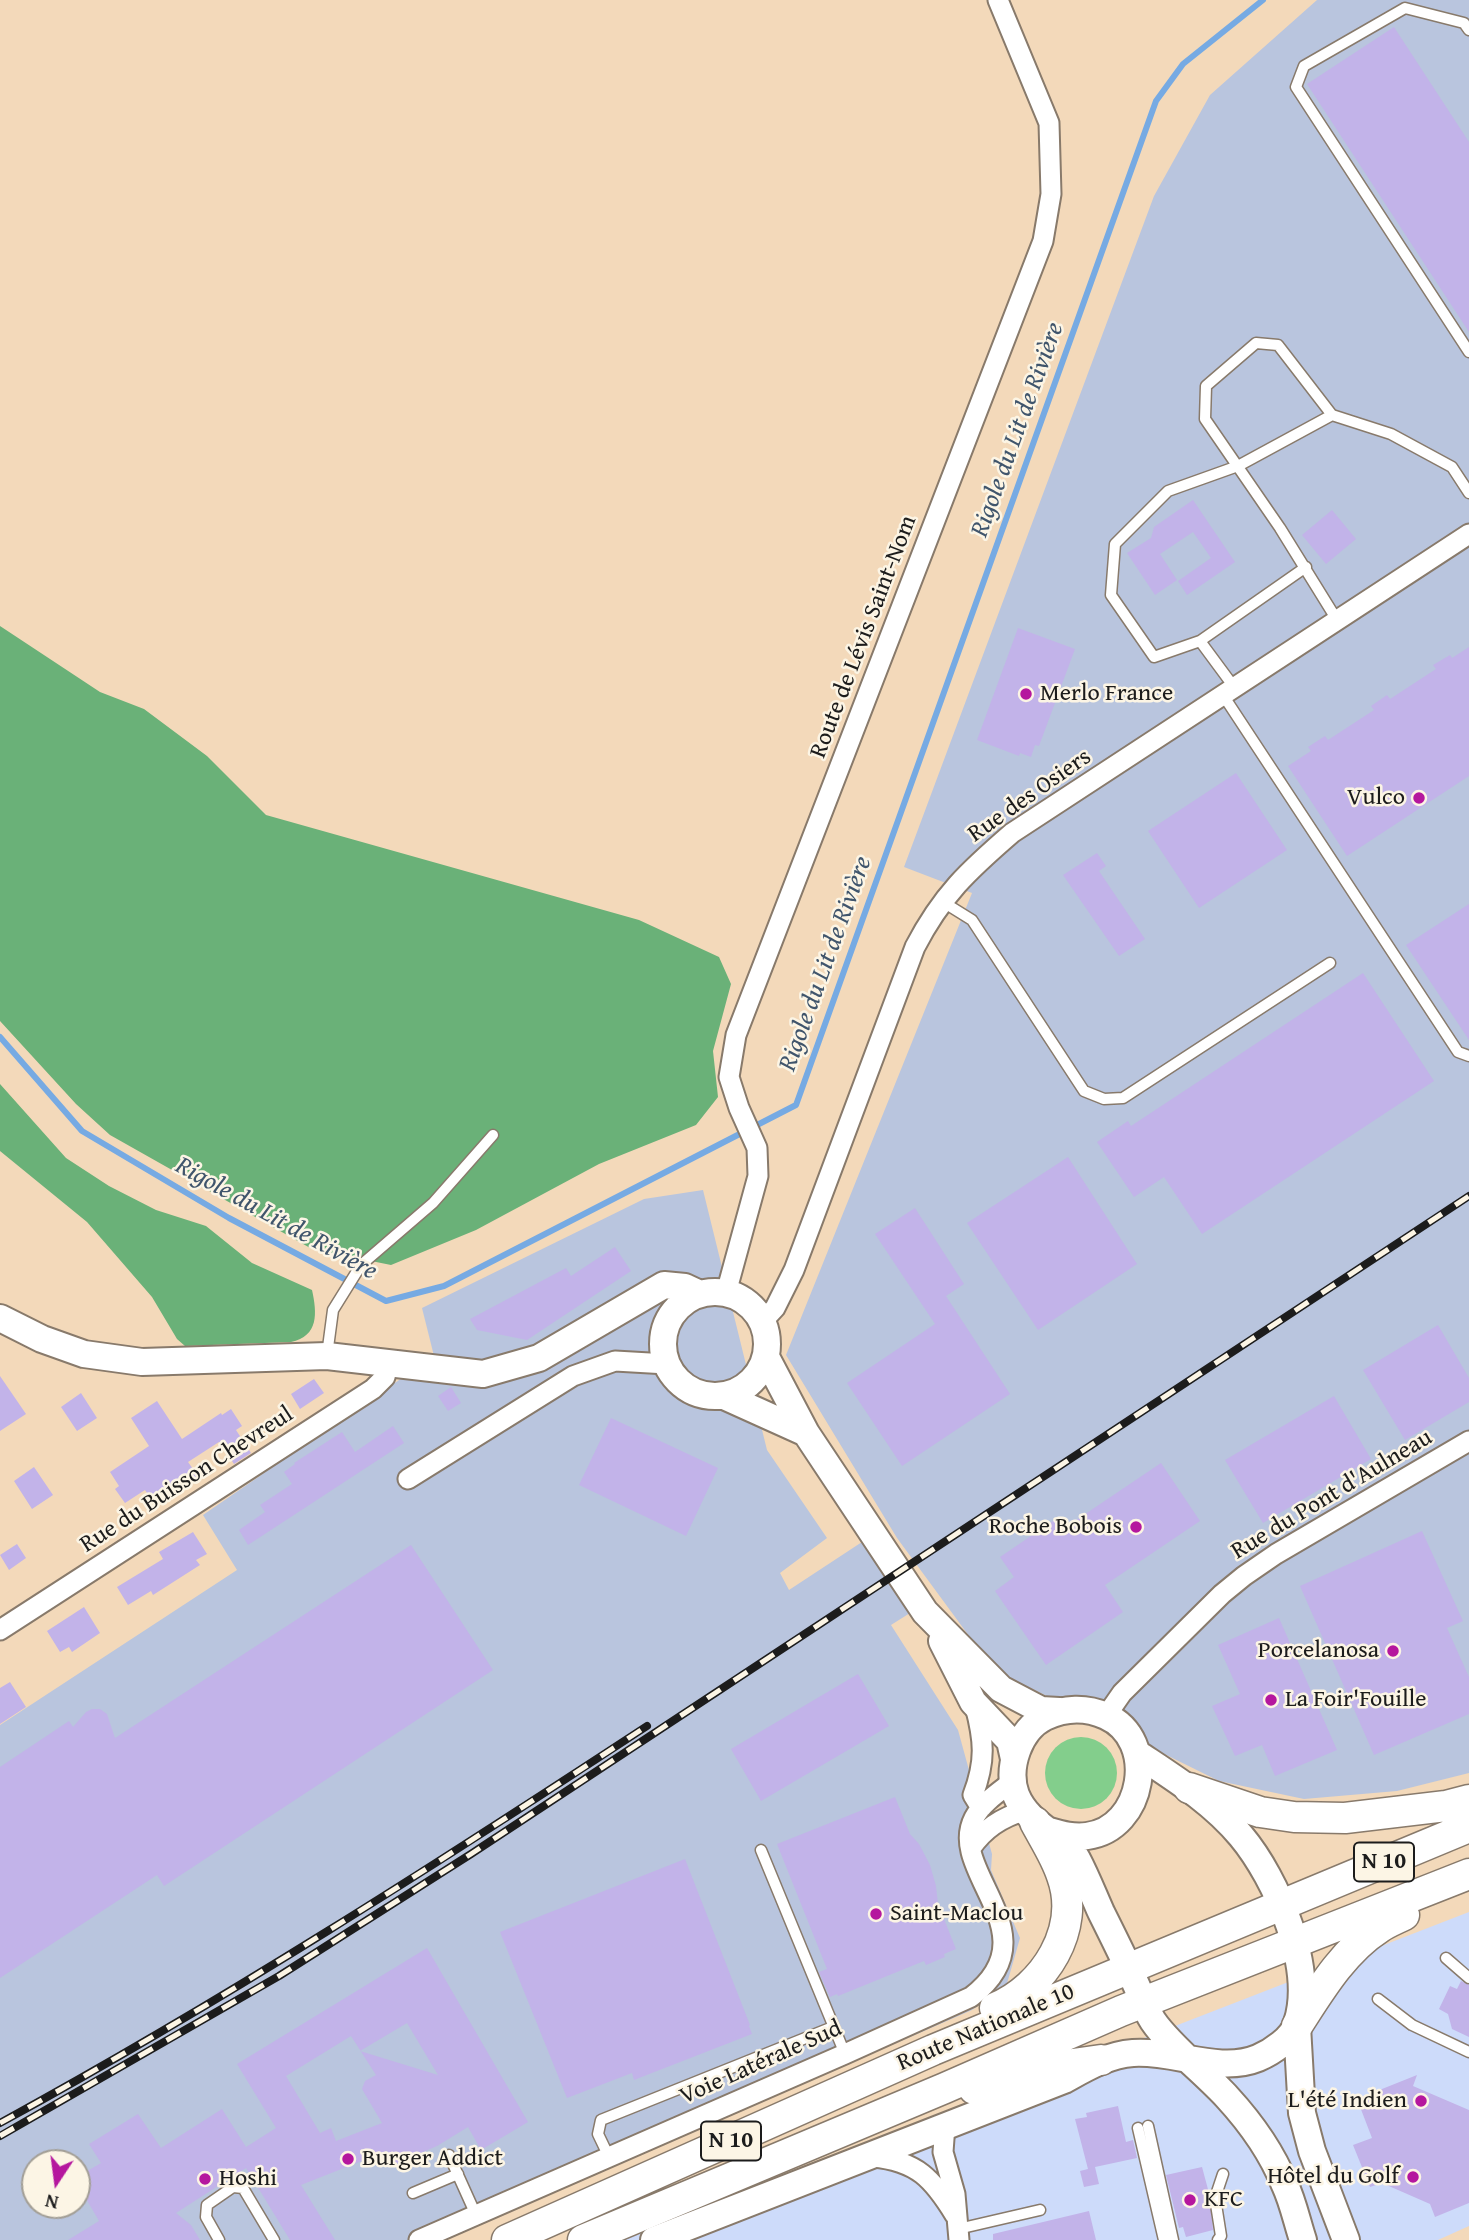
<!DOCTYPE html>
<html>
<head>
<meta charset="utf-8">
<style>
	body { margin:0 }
	#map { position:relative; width:1469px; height:2240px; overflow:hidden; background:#f3d9ba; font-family:"Gentium Book Plus",serif }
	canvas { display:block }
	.north { position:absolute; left:21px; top:2149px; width:70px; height:70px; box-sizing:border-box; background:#fcf5e5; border:2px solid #a29e95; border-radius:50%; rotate:193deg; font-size:19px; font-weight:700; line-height:28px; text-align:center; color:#1c1c1c }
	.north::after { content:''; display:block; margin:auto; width:24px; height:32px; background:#b5179e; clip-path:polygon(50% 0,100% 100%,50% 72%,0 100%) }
</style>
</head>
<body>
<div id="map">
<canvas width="1469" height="2240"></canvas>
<div class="north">N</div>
</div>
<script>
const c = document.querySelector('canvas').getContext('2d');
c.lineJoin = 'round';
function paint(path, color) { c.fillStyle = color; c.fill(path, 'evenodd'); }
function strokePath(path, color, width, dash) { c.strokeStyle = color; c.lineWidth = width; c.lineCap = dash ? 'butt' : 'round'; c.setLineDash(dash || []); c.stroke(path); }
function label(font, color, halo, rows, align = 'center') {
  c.font = font + ' "Gentium Book Plus",serif'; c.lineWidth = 5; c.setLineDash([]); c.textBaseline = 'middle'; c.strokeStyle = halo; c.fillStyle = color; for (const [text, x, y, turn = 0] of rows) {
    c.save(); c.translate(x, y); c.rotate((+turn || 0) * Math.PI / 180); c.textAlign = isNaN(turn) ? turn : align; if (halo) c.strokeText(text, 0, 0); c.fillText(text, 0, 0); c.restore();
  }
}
const built = new Path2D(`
	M1469,1912V2226L1438,2240H623Z`);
const industrial = new Path2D(`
	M1317,0H1469V1773L1397,1791L1304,1799L1219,1781L994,1670L897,1538L786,1355L972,893L904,867L1154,196L1210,95Z
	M703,1190L767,1450L827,1538L780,1573L789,1590L862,1542L910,1613L891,1625L958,1730L992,1854L991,1870L1020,1938L1006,1987L972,2010L444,2240H0V1725L237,1570L203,1515L434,1356L422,1308L644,1199ZM35,2163H77V2205H35Z`);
const green = new Path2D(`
	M1045 1773a36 36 0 1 1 72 0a36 36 0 1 1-72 0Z`);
const forest = new Path2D(`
	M0,626L100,692L144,709L207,756L266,815L639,920L719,957L731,984L713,1051L718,1097L696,1125L599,1164L476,1230L391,1265L312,1249L110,1135L76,1104L0,1021Z
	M0,1084L66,1158L109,1186L156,1210L206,1226L252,1263L312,1290C317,1313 319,1336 291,1342L185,1346L177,1339L152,1297L87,1222L0,1151Z`);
const stream = new Path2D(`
	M0,1037L82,1131L229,1218L386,1301L444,1286L796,1105L1156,101L1183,64L1263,0`);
const building = new Path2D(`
	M1394,27L1469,142V332L1307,84Z
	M1193,500L1235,562L1187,595L1178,581L1211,558L1193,532L1160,554L1177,580L1155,595L1127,553L1151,538L1154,527Z
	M1332,510L1356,539L1326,564L1302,535Z
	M1018,628L1075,649L1039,746L1035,745L1031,757L1020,753L1019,756L977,740Z
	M1469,647V776L1347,856L1288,766L1311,751L1308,747L1325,736L1328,740L1374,710L1371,706L1387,695L1390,699L1436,669L1433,665L1450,655L1452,658Z
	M1236,773L1287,850L1199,908L1148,831Z
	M1097,853L1106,866L1099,871L1145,939L1119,956L1063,875Z
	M1469,904V1040L1406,945Z
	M1363,973L1434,1081L1202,1234L1164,1177L1134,1197L1097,1142L1128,1121L1131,1126Z
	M1068,1157L1137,1264L1038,1330L967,1223Z
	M915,1208L964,1284L946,1296L1010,1394L902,1466L847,1383L935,1324L875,1234Z
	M615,1247L631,1271L527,1340L477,1330L470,1319L566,1268L571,1276Z
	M1438,1325L1469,1378V1402L1405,1440L1363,1370Z
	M0,1376L26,1414L0,1431Z
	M314,1379L324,1393L300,1409L291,1394Z
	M451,1387L461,1403L448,1411L438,1396Z
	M81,1393L97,1418L77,1431L61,1407Z
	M1334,1396L1371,1459L1263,1523L1225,1460Z
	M157,1401L182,1439L221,1413L222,1415L231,1409L242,1426L236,1430L251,1453L234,1464L219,1442L188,1462L198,1476L155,1505L145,1490L125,1503L115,1489L119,1486L110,1472L149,1446L131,1418Z
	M611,1418L718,1468L686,1536L579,1485Z
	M393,1426L404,1443L248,1545L239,1530L265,1512L260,1505L292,1484L284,1472L295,1464L294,1463L342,1432L355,1452Z
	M1161,1463L1200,1521L1105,1585L1123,1612L1046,1665L995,1591L1014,1577L1000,1557L1059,1517L1066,1527Z
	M34,1467L53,1495L32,1509L14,1481Z
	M1422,1531L1463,1621L1447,1628L1469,1677V1714L1374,1755L1300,1586Z
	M193,1532L207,1554L196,1560L200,1565L153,1595L151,1591L128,1605L117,1587L163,1559L159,1552Z
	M17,1544L26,1558L9,1570L0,1555Z
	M411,1545L493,1670L164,1886L157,1875L0,1978V1767L69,1721L73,1727L86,1712L92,1709H100L107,1714L115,1738Z
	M84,1607L100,1633L72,1652L69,1647L60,1652L47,1631Z
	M1279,1618L1337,1750L1275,1776L1262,1745L1235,1756L1212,1706L1240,1694L1218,1645Z
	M858,1674L889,1726L761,1801L731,1749Z
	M10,1682L26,1707L0,1724V1688Z
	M895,1797L910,1834L919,1844L930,1865L936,1886L938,1904L956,1949L944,1954L945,1957L926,1965L924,1961L838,1996L837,1994L830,1997L819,1972L827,1969L777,1844Z
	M685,1859L750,2025L749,2026L752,2034L634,2080L632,2073L567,2098L500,1932Z
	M427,1948L528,2122L481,2150L468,2127L437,2146L393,2165L387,2151L301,2185L335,2240H290L246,2168L176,2213L191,2225L200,2240H68L99,2221L77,2183V2177L101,2163L89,2144L138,2114L161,2148L222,2109L246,2147L276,2128L237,2064ZM407,2023L438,2075L360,2051ZM351,2036L376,2075L365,2081L362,2089L382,2123L336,2141L331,2128L320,2133L286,2076Z
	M1461,1981L1469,1985V2037L1452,2029L1448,2014L1439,2009L1450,1986L1457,1989Z
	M1417,2075L1413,2086L1469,2110V2203L1435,2217L1430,2204L1382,2183L1370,2187L1353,2145L1372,2138L1357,2099Z
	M1118,2106L1126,2142L1133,2140L1137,2158L1095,2167L1099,2184L1084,2187L1080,2171L1088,2169L1075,2119L1087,2117L1086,2113Z
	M1202,2167L1209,2193L1213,2230L1186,2237L1183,2227L1179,2228L1166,2175Z
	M1089,2211L1096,2240H993V2234Z`);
const lane = new Path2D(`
	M1469,30L1464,23L1405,8L1304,66L1296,87L1469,352
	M1337,620L1280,528L1205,419L1206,386L1256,343L1278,345L1332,415L1391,434L1452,467L1469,493
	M1200,641L1306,567
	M1234,687L1200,641L1154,657L1111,595L1115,544L1168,491L1238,466L1332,415
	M1223,695L1458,1052L1469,1056
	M943,902L972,920L1084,1091L1104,1099L1123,1098L1330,963
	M327,1355L333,1310L361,1265L433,1203L493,1135
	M761,1850L845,2054
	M1446,1958L1469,1978
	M1378,1999L1412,2025L1469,2052
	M1148,2126L1173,2240
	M1138,2128L1164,2240
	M449,2155L476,2215
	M609,2157L598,2134L601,2120L833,2027
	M413,2193L458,2174
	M958,2229L1040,2210
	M219,2240L206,2217L207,2205L233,2187L243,2188L274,2240
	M1218,2240L1221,2236L1215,2198L1223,2174`);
const street = new Path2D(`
	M726,1293L758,1176L757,1148L739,1108L729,1077L736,1035L1043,241L1051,194L1049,123L998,0
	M762,1322L775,1308L794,1270L915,947C942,895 968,871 1012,833L1469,534
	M408,1479L573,1376L615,1361L667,1364
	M0,1630L373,1389L385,1377L389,1361
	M975,1706C984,1740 986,1761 973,1795L981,1808
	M1106,1716L1122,1693L1222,1594L1244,1576L1276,1554L1469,1441
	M971,1848C984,1829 1002,1817 1024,1811
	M945,2125L943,2152L955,2194L959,2240
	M873,2157C917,2161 933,2179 955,2215
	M419,2240L845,2054L971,1997C1054,1934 946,1872 974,1818C982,1803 999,1792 1013,1781`);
const secondary = new Path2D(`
	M663 1344a52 52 0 1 1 104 0a52 52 0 1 1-104 0Z
	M0,1318L42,1339L84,1354L142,1362L327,1356L483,1374L539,1358L664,1285L685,1287L700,1294
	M766,1357L806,1433L925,1612L1001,1689L1041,1710L1059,1711
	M724,1396L806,1433
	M942,1641L973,1702L1010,1741L1014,1759
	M1046,1830C1060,1834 1072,1838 1087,1836C1144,1829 1159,1740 1106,1716C1086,1707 1064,1708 1045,1717C1019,1730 1006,1768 1016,1795C1029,1827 1063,1834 1077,1859C1086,1876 1093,1894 1101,1912C1112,1934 1123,1956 1133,1978C1140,1992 1145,2009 1153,2021C1170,2046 1206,2074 1227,2097C1250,2122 1272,2153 1285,2185C1293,2202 1297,2222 1303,2240
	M1297,2026L1302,2113L1312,2151L1346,2240
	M654,2240L1064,2080C1086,2068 1107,2055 1133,2053C1174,2050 1219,2074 1258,2058C1272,2052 1293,2038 1297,2023C1315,1968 1277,1879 1241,1836C1213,1802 1174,1778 1138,1754`);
const primary = new Path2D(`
	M1189,1788L1260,1812L1294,1817L1345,1818L1446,1806L1469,1800
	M995,2008C1045,1987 1081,1929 1062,1876C1056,1857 1044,1839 1035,1822
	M1297,2026C1319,1992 1343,1951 1379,1928C1386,1923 1396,1919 1404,1915
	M974,2089H988L1059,2066L1101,2060
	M507,2240L933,2050L1469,1827
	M583,2240L945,2088L1121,2011L1469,1874`);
const rail = new Path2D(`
	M0,2123C222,2002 435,1865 647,1726
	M0,2136L279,1976L471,1854L1469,1196`);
const markers = [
	[1026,694,7,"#b5179e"],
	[1419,798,7,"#b5179e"],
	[1136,1527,7,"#b5179e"],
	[1393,1651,7,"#b5179e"],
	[1271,1700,7,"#b5179e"],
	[876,1914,7,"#b5179e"],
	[1421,2101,7,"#b5179e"],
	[348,2159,7,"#b5179e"],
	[1413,2177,7,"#b5179e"],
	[205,2179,7,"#b5179e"],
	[1190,2200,7,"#b5179e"]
];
const shields = [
	[1384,1862,60],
	[731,2141,60]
];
const shieldNames = [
	["N 10",1384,1862],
	["N 10",731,2141]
];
const streetNames = [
	["Route de Lévis Saint-Nom",864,637,-69],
	["Rue des Osiers",1030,796,-35],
	["Rue du Buisson Chevreul",187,1480,-33],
	["Rue du Pont d'Aulneau",1332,1495,-31],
	["Route Nationale 10",986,2028,-23],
	["Voie Latérale Sud",761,2063,-24]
];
const poiNames = [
	["Merlo France",1040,694],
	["Vulco",1405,798,"right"],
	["Roche Bobois",1122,1527,"right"],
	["Porcelanosa",1379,1651,"right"],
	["La Foir'Fouille",1285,1700],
	["Saint-Maclou",890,1914],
	["L'été Indien",1407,2101,"right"],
	["Burger Addict",362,2159],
	["Hôtel du Golf",1399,2177,"right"],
	["Hoshi",219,2179],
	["KFC",1204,2200]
];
const waterNames = [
	["Rigole du Lit de Rivière",1018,430,-70],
	["Rigole du Lit de Rivière",826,964,-70],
	["Rigole du Lit de Rivière",276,1219,29]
];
paint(built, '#cddbfa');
paint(industrial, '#b9c5de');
paint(green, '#83ce8c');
paint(forest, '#6ab178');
strokePath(stream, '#76aae3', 6);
paint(building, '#c2b3e9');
strokePath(lane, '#887a6b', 13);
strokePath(street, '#887a6b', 23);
strokePath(secondary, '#887a6b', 30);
strokePath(primary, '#887a6b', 33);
strokePath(lane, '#fff', 10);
strokePath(street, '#fff', 19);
strokePath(secondary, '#fff', 26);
strokePath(primary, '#fff', 30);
strokePath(rail, '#1c1c1c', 8);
strokePath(rail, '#fcf5e5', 5, [16]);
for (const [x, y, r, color] of markers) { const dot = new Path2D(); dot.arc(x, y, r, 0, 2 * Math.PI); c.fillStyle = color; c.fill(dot); strokePath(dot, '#fcf5e5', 2.5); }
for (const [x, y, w] of shields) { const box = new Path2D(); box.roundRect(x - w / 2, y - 19.5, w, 39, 5); c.fillStyle = '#fcf5e5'; c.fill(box); strokePath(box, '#1c1c1c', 2); }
label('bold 23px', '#1c1c1c', null, shieldNames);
label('24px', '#1c1c1c', '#fcf5e5', streetNames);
label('24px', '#1c1c1c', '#fcf5e5', poiNames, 'left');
label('italic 26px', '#40556c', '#fcf5e5', waterNames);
</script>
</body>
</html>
